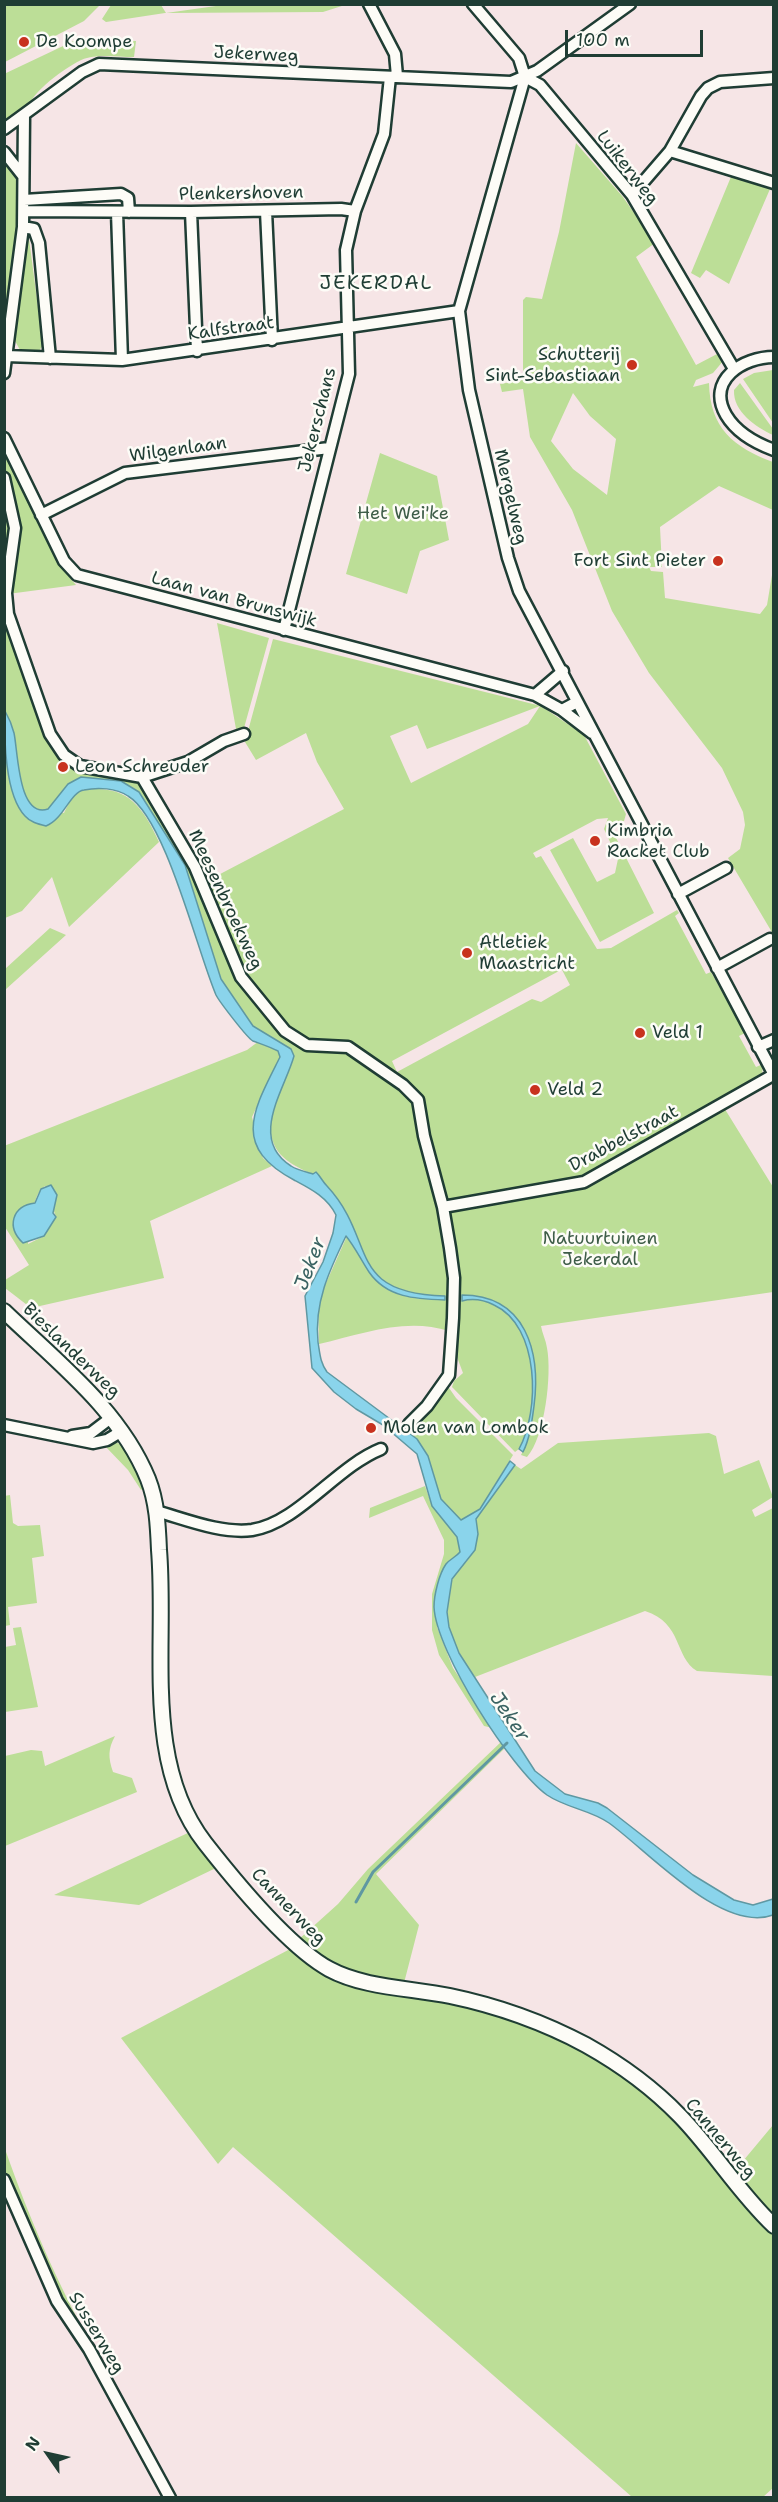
<!DOCTYPE html>
<html>
<head>
<meta charset="utf-8">
<style>
	body { margin:0 }
	#map { position:relative; width:778px; height:2502px; overflow:hidden; background:#f6e5e6; font-family:"Shantell Sans",sans-serif }
	canvas { display:block }
	.frame { position:absolute; inset:0; border:6px solid #1f3d34; pointer-events:none }
	.north { position:absolute; left:18px; top:2424px; width:60px; height:60px; -webkit-text-stroke:4px #fdfcf7; paint-order:stroke; rotate:304deg; font-size:16px; font-weight:700; line-height:24px; text-align:center; color:#1f3d34 }
	.north::after { content:''; display:block; margin:auto; width:21px; height:27px; background:#1f3d34; clip-path:polygon(50% 0,100% 100%,50% 72%,0 100%) }
	.scale { position:absolute; left:565px; top:30px; width:138px; height:27px; box-sizing:border-box; border:3px solid #1f3d34; border-top:0; padding-left:8px; font-size:18px; line-height:21px; white-space:nowrap; color:#1f3d34; -webkit-text-stroke:4px #fdfcf7; paint-order:stroke }
</style>
</head>
<body>
<div id="map">
<canvas width="778" height="2502"></canvas>
<div class="frame"></div>
<div class="north">N</div>
<div class="scale">100 m</div>
</div>
<script>
const c = document.querySelector('canvas').getContext('2d');
c.lineJoin = 'round';
function paint(path, color) { c.fillStyle = color; c.fill(path, 'evenodd'); }
function strokePath(path, color, width, dash) { c.strokeStyle = color; c.lineWidth = width; c.lineCap = dash ? 'butt' : 'round'; c.setLineDash(dash || []); c.stroke(path); }
function label(font, color, halo, rows, align = 'center') {
  c.font = font + ' "Shantell Sans",sans-serif'; c.lineWidth = 5; c.setLineDash([]); c.textBaseline = 'middle'; c.strokeStyle = halo; c.fillStyle = color; for (const [text, x, y, turn = 0] of rows) {
    c.save(); c.translate(x, y); c.rotate((+turn || 0) * Math.PI / 180); c.textAlign = isNaN(turn) ? turn : align; if (halo) c.strokeText(text, 0, 0); c.fillText(text, 0, 0); c.restore();
  }
}
const green = new Path2D(`
	M5,4H100V5L84,21L5,62Z
	M223,5H345L323,12L165,13L106,22L102,19L111,5H161L166,13Z
	M80,38L136,41L134,57C119,57 101,54 87,58C73,61 33,91 30,104L5,122L4,74Z
	M576,143L623,197L655,243L636,257L696,365L719,353L724,360L713,373L696,380L693,387L709,383C710,428 733,447 773,462V510L719,486L660,527L662,567H649L651,571L663,572L665,598L760,614L767,605L773,569V934L728,858L740,849L745,825L743,812L722,768L649,673L612,611L572,510L530,437L523,389L502,392L500,384L523,380V300L526,297L542,299L559,232ZM573,393L590,416L616,439L607,495L573,469L551,441Z
	M5,158C10,166 16,173 18,182C25,227 10,278 5,322Z
	M733,172L770,189L729,284L706,270L700,278L691,273Z
	M28,231L43,345L39,351L20,350L14,339Z
	M773,370H774L773,423L743,379L754,373Z
	M740,383L773,429V435C756,427 733,412 734,390Z
	M4,453L64,571L76,585L8,594L9,606L54,737L75,759L137,779L190,861L233,970L286,1036L344,1049L413,1097L442,1213L450,1264L449,1331C406,1317 362,1334 319,1344L318,1301L347,1236C379,1286 381,1298 445,1300V1296C423,1294 403,1295 384,1281C356,1259 353,1218 331,1191C310,1164 275,1170 270,1129C267,1109 289,1076 294,1056L291,1049L253,1026L221,979L185,865L139,792L121,781L81,777L68,784L48,809L64,813C67,807 71,798 77,793C82,788 92,788 99,789C133,790 146,814 159,842L69,927L52,877L22,911L5,918Z
	M380,453L437,476L449,540L420,551L407,594L346,574Z
	M217,623L269,638L244,728L236,729Z
	M273,639L541,706L584,735L626,814L624,821L610,826L654,913L600,942L550,850L573,838L597,882L615,873L618,859L604,829L608,818L597,819L533,853L536,858L541,856L597,949L611,948L677,910L679,913L675,916L706,974L711,972L745,1033L739,1036L756,1067L763,1064L762,1076L593,1175L451,1201L441,1189L422,1102L353,1047L313,1044L295,1037L245,979L203,883L344,809L317,762L306,733L256,760L245,742ZM540,706L528,724L411,783L390,736L417,725L427,749ZM560,966L570,985L541,1002L532,999L397,1072L392,1061L559,971L557,968Z
	M50,928L66,935L5,990V969Z
	M259,1041L278,1051L280,1057L252,1117L263,1158L272,1166L150,1221L164,1278L31,1308L5,1288V1280L29,1265L5,1227L4,1146L247,1050ZM45,1186L56,1217L44,1236L28,1244C31,1228 31,1195 45,1186Z
	M723,1106L773,1187V1292L541,1326C542,1333 546,1340 547,1348C552,1374 545,1437 527,1457L521,1455L523,1451L519,1449L515,1452L452,1387L454,1381L463,1373L454,1349L449,1213C466,1199 559,1194 589,1183Z
	M447,1385L456,1398L513,1455L480,1509L461,1521L441,1499L432,1469L417,1439L408,1431Z
	M709,1433L716,1436L724,1474L759,1460L773,1497L752,1510L755,1517L773,1508V1676L697,1671C674,1657 683,1623 645,1611L475,1677C454,1649 436,1611 454,1576C457,1570 461,1567 466,1562C479,1548 475,1536 476,1519L510,1471L515,1465L521,1469L558,1443Z
	M115,1442C132,1448 138,1473 144,1488L141,1490L128,1470L105,1446Z
	M425,1486L432,1506L457,1537L460,1552L450,1561L437,1627L453,1668L493,1728L484,1726L439,1655L432,1630V1594L444,1554V1540L423,1496L369,1518L370,1508Z
	M10,1495L13,1523L18,1526L40,1525L44,1556L32,1558L37,1603L8,1607L10,1625L5,1626L4,1496Z
	M21,1627L38,1707L5,1712V1647L16,1645L13,1628Z
	M115,1736C108,1749 108,1757 113,1772L132,1778L137,1792L5,1846V1756L31,1750L42,1751L45,1766Z
	M502,1741L506,1747L376,1874L419,1925L404,1983L337,1967L298,1940L338,1904L368,1869Z
	M190,1832L218,1867L139,1905L54,1895Z
	M292,1948L305,1960L542,2027L611,2066L674,2114L773,2231V2488L763,2497H632L233,2147L218,2164L121,2038Z
	M773,2125V2216L733,2173Z
	M5,2149C30,2220 57,2283 94,2349L53,2295L5,2178Z`);
const water = new Path2D(`
	M5,711C9,718 12,725 14,733C18,751 18,819 48,809L68,784L81,777L121,781L139,792L185,865L221,979L253,1026L291,1049L294,1056C285,1089 248,1139 291,1166C297,1170 306,1172 313,1174L316,1172C321,1177 322,1181 327,1186C378,1241 344,1293 445,1296V1300C416,1299 387,1298 369,1272C361,1260 355,1247 346,1236C329,1271 314,1303 318,1342C320,1354 320,1362 327,1372L417,1439L428,1456L441,1499L461,1520L480,1509L510,1461L515,1465L476,1519L478,1534L475,1550L452,1579L447,1612L449,1627L459,1653L535,1771L565,1794L598,1803L607,1808L693,1875L734,1900L753,1905L773,1899V1915C722,1934 647,1850 609,1823C591,1810 566,1808 547,1795C511,1769 436,1652 434,1607C434,1595 439,1574 446,1564C450,1559 456,1557 460,1552L457,1537L432,1506L417,1454L383,1425L356,1409L334,1392L312,1368L305,1296L323,1262L333,1233L336,1215C327,1197 311,1189 294,1180C230,1146 254,1109 280,1057L278,1051C270,1047 261,1044 253,1041C247,1038 219,1001 216,995C197,951 166,819 128,796C116,788 98,787 84,790C70,792 64,819 46,826C38,824 30,822 25,816C5,795 4,739 5,711Z
	M51,1185L57,1195L53,1213L56,1217L44,1236L23,1243C6,1227 12,1206 35,1203L41,1189Z
	M462,1295C526,1295 541,1352 534,1406C532,1421 530,1438 523,1452L519,1449C540,1411 540,1326 494,1305C484,1300 473,1298 462,1301Z`);
const stream = new Path2D(`
	M356,1902L373,1872L507,1743`);
const minor = new Path2D(`
	M369,4L395,54L397,76
	M473,4L519,58L525,77L459,311L469,390L508,558L519,591L774,1075
	M525,77L540,85L632,195L734,369
	M4,129L82,72L99,64L511,82L537,71L630,4
	M670,151L774,183
	M4,152L23,176
	M632,195L670,151L701,96L708,88L720,82L774,78
	M24,200L121,194L128,198L129,212
	M24,211L191,212L341,209L355,211
	M266,211L272,340
	M117,212L122,360
	M191,212L197,351
	M23,227L34,229L39,243L50,358
	M6,356L122,360L459,311
	M774,357C743,357 706,380 726,415C736,432 755,443 774,450
	M4,373L23,227L24,115
	M4,438L64,561L77,575L535,695L562,710L577,702
	M4,478L15,528L6,593L8,614L50,734L64,755L80,766L142,777L195,867L241,977L285,1031L307,1045L348,1047L403,1085L418,1100L424,1136L443,1207L450,1248L454,1278L453,1318L449,1375L427,1406L409,1424
	M41,515L125,473L329,448
	M284,630L349,374L346,250L355,211L384,134L390,77
	M535,695L563,671
	M562,710L592,733
	M142,777L188,762L224,741L244,734
	M678,894L726,868
	M717,968L770,939
	M758,1047L774,1040
	M443,1207L584,1182L773,1075
	M4,1425L93,1443L107,1440L122,1431
	M72,1436L91,1433L112,1417
	M156,1511C185,1519 221,1534 252,1530C298,1523 336,1467 381,1449
	M4,2180L57,2301L89,2349L170,2498`);
const major = new Path2D(`
	M4,1311C57,1362 120,1410 148,1479C157,1502 158,1526 159,1550C167,1646 142,1762 205,1843C234,1880 289,1947 329,1969C364,1988 411,1988 450,1996C498,2006 543,2022 586,2045C620,2064 653,2088 680,2116C714,2151 738,2192 774,2226`);
const markers = [
	[24,42,6,"#c8321e"],
	[632,365,6,"#c8321e"],
	[718,561,6,"#c8321e"],
	[63,767,6,"#c8321e"],
	[595,841,6,"#c8321e"],
	[467,953,6,"#c8321e"],
	[640,1033,6,"#c8321e"],
	[535,1090,6,"#c8321e"],
	[371,1428,6,"#c8321e"]
];
const poiNames = [
	["De Koompe",36,42],
	["Schutterij",620,355,"right"],
	["Sint-Sebastiaan",620,376,"right"],
	["Fort Sint Pieter",706,561,"right"],
	["Leon Schreuder",75,767],
	["Kimbria",607,831],
	["Racket Club",607,852],
	["Atletiek",479,943],
	["Maastricht",479,964],
	["Veld 1",652,1033],
	["Veld 2",547,1090],
	["Molen van Lombok",383,1428]
];
const streetNames = [
	["Jekerweg",256,55,3],
	["Luikerweg",627,168,52],
	["Plenkershoven",241,194,-1],
	["Kalfstraat",231,329,-8],
	["Jekerschans",318,420,-76],
	["Wilgenlaan",178,450,-8],
	["Mergelweg",510,497,77],
	["Laan van Brunswijk",234,600,15],
	["Meesenbroekweg",225,900,65],
	["Drabbelstraat",624,1139,-28],
	["Bieslanderweg",71,1351,44],
	["Cannerweg",288,1907,46],
	["Cannerweg",720,2139,50],
	["Susserweg",96,2333,59]
];
const parkNames = [
	["Het Wei'ke",403,514],
	["Natuurtuinen",600,1239],
	["Jekerdal",600,1260]
];
const neighbourhoodNames = [
	["JEKERDAL",376,284]
];
const waterNames = [
	["Jeker",311,1264,-69],
	["Jeker",509,1717,56]
];
paint(green, '#bcde97');
paint(water, '#8ad4eb');
strokePath(water, '#5f98a2', 1.5);
strokePath(stream, '#5f98a2', 3);
strokePath(minor, '#1f3d34', 15);
strokePath(major, '#1f3d34', 18);
strokePath(minor, '#fdfcf7', 10);
strokePath(major, '#fdfcf7', 14);
for (const [x, y, r, color] of markers) { const dot = new Path2D(); dot.arc(x, y, r, 0, 2 * Math.PI); c.fillStyle = color; c.fill(dot); strokePath(dot, '#fdfcf7', 2); }
label('18px', '#1f3d34', '#fdfcf7', poiNames, 'left');
label('18px', '#1f3d34', '#fdfcf7', streetNames);
label('18px', '#3e5d48', '#fdfcf7', parkNames);
c.letterSpacing = '1.5px';
label('20px', '#1f3d34', '#fdfcf7', neighbourhoodNames);
c.letterSpacing = '0px';
label('italic 20px', '#3a6362', '#fdfcf7', waterNames);
</script>
</body>
</html>
